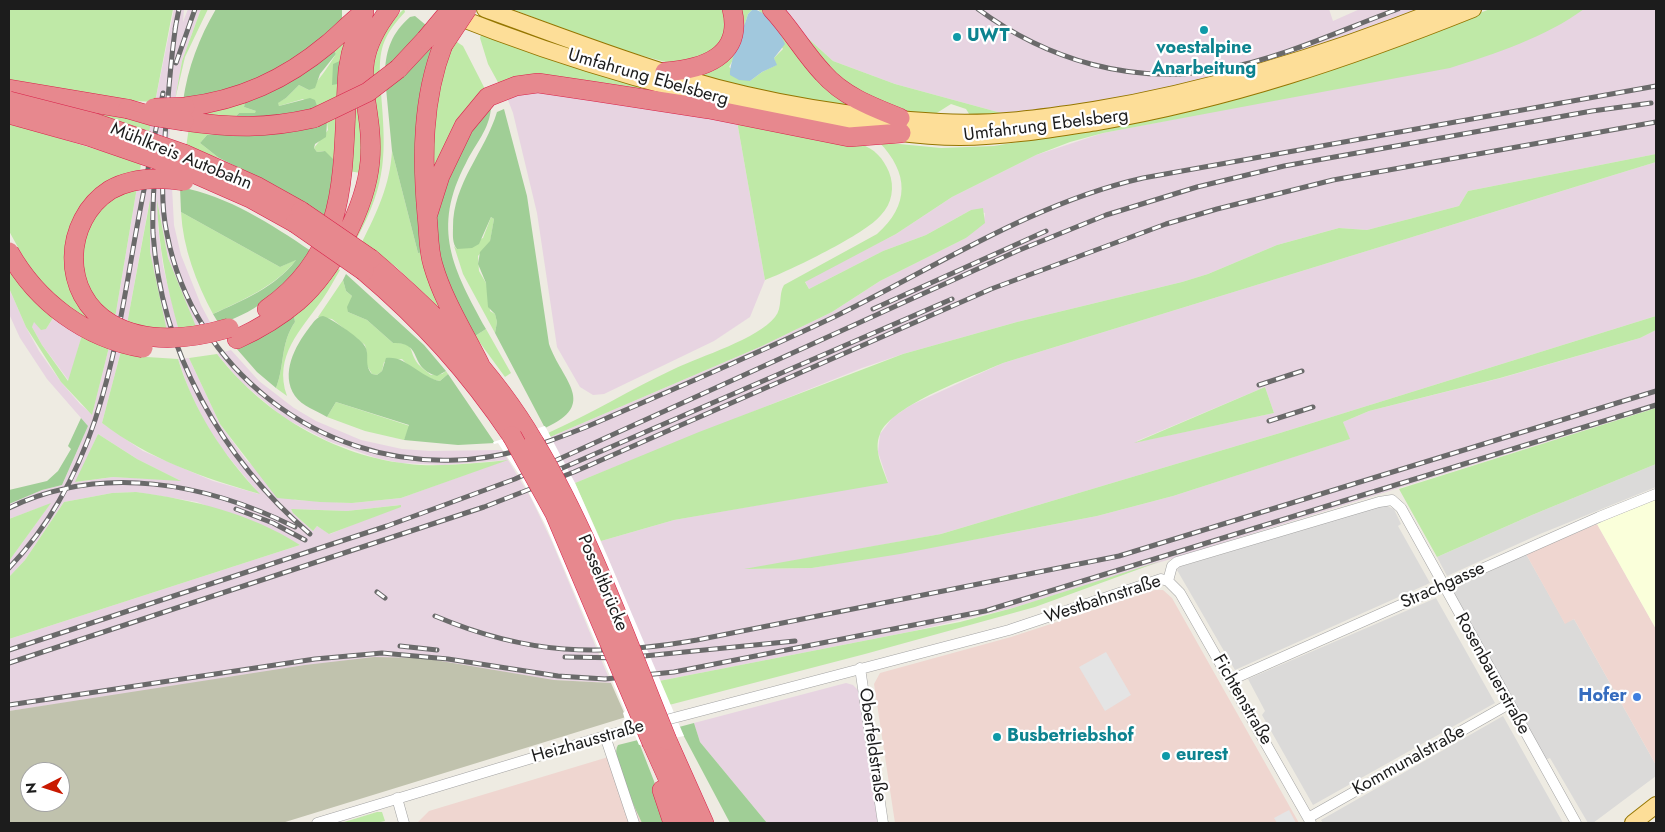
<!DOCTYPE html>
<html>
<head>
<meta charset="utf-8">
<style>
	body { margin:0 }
	#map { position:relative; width:1665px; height:832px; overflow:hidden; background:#eeebe2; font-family:Jost,sans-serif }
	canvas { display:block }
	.frame { position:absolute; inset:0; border:10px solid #1c1c1c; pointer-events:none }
	.north { position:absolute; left:20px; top:762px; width:50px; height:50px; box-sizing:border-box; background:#fff; border:1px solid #a4a4a4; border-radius:50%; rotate:265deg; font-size:14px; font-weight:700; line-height:20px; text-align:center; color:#1c1c1c }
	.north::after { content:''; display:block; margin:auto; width:18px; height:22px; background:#c91900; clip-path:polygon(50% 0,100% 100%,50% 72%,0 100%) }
</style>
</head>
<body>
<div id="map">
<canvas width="1665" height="832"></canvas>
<div class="frame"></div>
<div class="north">N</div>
</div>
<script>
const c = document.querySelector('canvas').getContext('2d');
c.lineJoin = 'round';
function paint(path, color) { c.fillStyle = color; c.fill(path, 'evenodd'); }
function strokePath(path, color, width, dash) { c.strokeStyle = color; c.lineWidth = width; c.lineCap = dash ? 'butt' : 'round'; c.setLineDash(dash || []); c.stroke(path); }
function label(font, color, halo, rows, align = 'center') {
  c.font = font + ' Jost,sans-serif'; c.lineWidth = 4.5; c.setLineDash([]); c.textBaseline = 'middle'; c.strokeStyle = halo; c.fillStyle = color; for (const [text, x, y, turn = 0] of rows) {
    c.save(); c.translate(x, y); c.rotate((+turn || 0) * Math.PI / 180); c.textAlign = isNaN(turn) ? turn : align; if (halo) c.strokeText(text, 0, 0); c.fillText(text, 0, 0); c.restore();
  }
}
const residential = new Path2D(`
	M1656,464V487L1540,534L1447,576L1437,557L1532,515Z
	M1385,505L1394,509L1401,524L1398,526L1430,583L1235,670L1177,570L1179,567Z
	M1526,554L1565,623L1574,619L1656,765V776L1593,823H1588L1550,758L1545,760L1451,590Z
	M1436,598L1495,703L1313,805L1262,715L1265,711L1248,679Z
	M1503,716L1563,823H1323L1321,820Z`);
const commercial = new Path2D(`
	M1597,524L1656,629V765L1574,619L1565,624L1526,554Z
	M1155,590H1163L1172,598L1299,823H895L874,684L880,673L1011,637Z
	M615,755L642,823H417L429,811Z`);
const industrial = new Path2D(`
	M174,9H184L183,22L188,9H201L182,61L175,100L155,102Z
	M782,9H1329L1333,21L1360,9H1424L1279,62L1117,101L1005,114L895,84L833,61L801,32Z
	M1584,9H1656V154L1468,191L1459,206L1367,230L1339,228L1277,245L1208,274L1182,282L1017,322L903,354L862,368L575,483L550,437L762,346L832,312L880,281L966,238L984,220L985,213L971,210L926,235L883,251L809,289L805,281L896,234L952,197L1036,155L1103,133L1186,117Z
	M528,90L737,121L765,280L750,317L714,341L604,394L593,395L580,387L557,347L537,213L513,113L506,95Z
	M151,122L170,125L169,140L149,133Z
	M1656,162V316L1280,433L941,534L749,569L812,568L1004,534L1097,516L1173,496L1349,439L1343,422L1369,411L1501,378L1640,338L1656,330V408L1013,608L909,632L659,681L601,541L674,520L888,482L878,452L880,434L893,417L911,405L1003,363ZM1265,387L1274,413L1137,442V441Z
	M137,187H172L174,225L181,255L201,305L212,326L197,329L183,298L168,258L158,204V227L163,266L179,331H167L156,289L150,252L149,204L127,324L115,318Z
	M9,288L26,327L39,351L61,382L80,404L92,414L109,347L121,351L102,423L143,451L213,481L259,494L222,449L205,423L189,390L178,359L189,358L220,424L247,461L295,500L352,503L401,498L506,460L445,465L401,463L376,458L328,441L284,418L241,382L217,354L231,350L259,381L294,408L316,421L361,440L402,449L430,451L502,450L531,498L552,542L611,683L554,680L100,698L9,711V639L300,545L197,502L136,492L112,493L64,502L25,560L9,577V561L50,504L9,519V504L42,490L62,485L88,426L47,379L20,338L9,314ZM98,434L137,459L179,480L113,477L76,482ZM400,505L330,534L317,526L313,531L293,513L291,509L347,511Z
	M53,318L82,335L69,381L42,345L32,327L33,321L46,329Z
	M846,683L853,685L859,691L878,823H767L700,742L694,723Z`);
const education = new Path2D(`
	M1656,499V629L1597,524Z`);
const construction = new Path2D(`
	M374,657L423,658L554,680L611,683L626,717L282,823H9V711L305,665ZM30,772H60V802H30Z`);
const grass = new Path2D(`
	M9,9H173L155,102L115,100L9,82Z
	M201,9H208L185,57L175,100L182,61Z
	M404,9L405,12C385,34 379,46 380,76L371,82C375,53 382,29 404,9Z
	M512,9H726L729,26L718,51L673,64L610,47Z
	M735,9H753L748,14L734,58L729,67L750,81L762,72L776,65L774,58L783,49L759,10L754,9H764L784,32L885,115L696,78L723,58Z
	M782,9L801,32L833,61L895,84L1005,114L971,117L966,109L951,104L932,116L908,113L846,87Z
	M1490,9H1584C1546,37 1495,54 1450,68L1103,133L1070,142L1036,155L952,197L896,234L805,282L809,289L883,251L926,235L971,210L983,208L985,223L966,238L880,281L832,312L762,346L550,437L548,433C591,414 631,389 674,369C701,356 758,339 775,317C783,307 778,295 784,285L877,234C910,205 909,173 879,142L941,148L994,146L1119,125L1441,28Z
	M350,31L337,85L343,83L342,100L318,109L303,99L279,106L277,103L286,98L299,85L309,90C319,80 328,67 336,54L333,49Z
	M482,32L737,109L500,86L488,64L480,38Z
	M451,38L463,46L487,93L433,179L431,119Z
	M381,93C386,153 387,183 357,238L351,234L374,99Z
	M245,102L244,107L256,111V113H239L234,118L185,116Z
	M358,107L361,124L362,173L347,171L352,110Z
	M83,111L151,122L149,133Z
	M340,116L337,170L324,151L317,152L314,148L328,130L327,122Z
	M737,121L860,144C875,149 883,158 889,172C895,187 892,204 881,215C866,234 789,271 765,280Z
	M9,123L141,163L140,172L70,233L91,322L68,308L31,271L9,231Z
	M189,127L222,133L207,135L200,143L219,158L186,148Z
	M392,151L418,253L425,252L448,316L396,267L362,242C377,212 390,185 392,151Z
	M1656,154V162L1003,363C974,376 891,405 880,434C873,450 883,468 888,483L674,520L601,541L575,483L699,432L903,354L1017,322L1182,282L1208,274L1277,245L1339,228L1367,230L1459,206L1468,191Z
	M137,187L115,318C61,276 73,210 137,187Z
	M150,200V252L167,331L127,324Z
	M157,200L168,258L197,329L179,331C167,288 158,245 157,200Z
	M181,212L280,267L297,259C276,286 243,300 213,314C196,282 183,248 181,212Z
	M491,217L494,219L490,242L478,256L479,271L486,283L489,293L490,311L495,314L497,322L495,333L463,274L454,246L457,249L483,238Z
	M9,267L41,306L53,318L46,329L41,330L34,322L32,327L42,345L68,381L82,335L109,347L92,415L61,382L26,327L9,288Z
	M335,267L340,270C334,280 329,290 322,300C301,330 273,356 287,396L276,388C285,365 280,344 295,322L294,316Z
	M343,280L346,291L352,296L348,312L367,320L393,343C417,343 407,349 418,364C422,368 427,372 431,375L442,374L446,371L448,374L440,381C428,379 410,369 402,359L384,362L382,371L377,375L372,374L366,364L367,354L365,345L332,319L318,317Z
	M1656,316V330L1640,338L1500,378L1369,411L1343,422L1350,439L1173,496L1097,516L900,554L812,568L744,569L941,534L1280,433Z
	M486,329L511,373L505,377L475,336Z
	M121,351L147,357L178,359C194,411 223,455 260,494C203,478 149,459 102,423Z
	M217,354C266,417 341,460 421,465C450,466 479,463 508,460L401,498L352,503L320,502L277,498L220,424L189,358Z
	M1265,387L1274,413L1134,443Z
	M336,402L410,426L404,440L365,431L327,417Z
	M1656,408V464L1532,515L1437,557L1399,489Z
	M98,434L137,459L181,481L113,477L75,482Z
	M136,492C194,500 250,513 300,545L9,639V577L25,560L64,502L112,493Z
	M51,503L9,561V519Z
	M401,505V507L329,534L317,526L313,531L293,513L291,509L347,511Z
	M1164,560L1035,607L865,654L669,705L659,681L960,622L1013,608Z
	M377,812H382L385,821L376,823H341Z`);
const forest = new Path2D(`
	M216,9H342V22L338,28L256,83L183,101C188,67 199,38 216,9Z
	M415,16L427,26L385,72C386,49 392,33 410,17Z
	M429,46L435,48L425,252L418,253L392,151L386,88Z
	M333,49L336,54L320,74L315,88L309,90L299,85L286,98L278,103L279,106L310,98L315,100L318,109L286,118H234L239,113H255L256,111L244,107L245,102Z
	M342,60L343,83L332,85L333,64Z
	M491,107C490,129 475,144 466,163C431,229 453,269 486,329L475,336L440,270L436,213L462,138Z
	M504,109L527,196L549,344C562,381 599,404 545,428L495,333L497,322L495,314L488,307L486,283L478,264L480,252L490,241L494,219L491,217L479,244L472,248L457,249C452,243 453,235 453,227C453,183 485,152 497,112Z
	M327,122L326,137L315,144L314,148L317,152L325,151L336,162L328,218L278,187L219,158L200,143L207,135Z
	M180,187C228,196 271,224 311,251C287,285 261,311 219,324L213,314C243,300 276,287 296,260L280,267L181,212Z
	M346,274L424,345L446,371L437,376C407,367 425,343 393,343L367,320L348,312L347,307L352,296L346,291L343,280Z
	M294,316L295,322C280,344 285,365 276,388L257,372L236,348Z
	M323,316C329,317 360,338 364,345C371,354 363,364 372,374L377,375L382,371L386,358C405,355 420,377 440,381L448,374L495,443L458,445L404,440L409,425L336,402L327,417C317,411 302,406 295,396C280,374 295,346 309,328C313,323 316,317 323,316Z
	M81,418L88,426L62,485L42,490L9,504V490L47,481L58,471L71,449L68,446Z
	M694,723L700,742L767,823H730L679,727Z
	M638,740L654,781L666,823H642C636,809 609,757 618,745Z`);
const parking = new Path2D(`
	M1106,652L1131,695L1105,711L1079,667Z
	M1289,810L1296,823H1277L1274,818Z`);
const water = new Path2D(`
	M753,9C768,12 780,31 785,44L774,58L777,65L762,72L750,81L739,80L730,75C729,63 744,28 748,14Z`);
const pier = new Path2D(`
	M545,426L575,483L608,558L684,736L639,745L628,719L625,720L623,713L625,711L546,526L520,476L498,443L494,444L493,442Z`);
const street = new Path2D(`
	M1168,581L1172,566L1177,562L1379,502L1392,500L1401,508L1576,823
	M860,668L883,823
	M1231,680L1599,517L1656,494
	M605,736L634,823
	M397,798L404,823
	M1308,818L1509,704
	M317,823L605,736L1009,630L1161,579L1168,581L1180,593L1311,823`);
const primary = new Path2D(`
	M485,9C552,33 618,59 686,79C765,103 858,118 940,122C992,125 1043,118 1094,110C1214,90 1328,54 1441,9
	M450,14C572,63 699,99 828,121C872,129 916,137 960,137C1006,137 1052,129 1097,122C1230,99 1348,59 1473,9
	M1633,823L1656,805`);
const highway = new Path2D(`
	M772,9C791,29 804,53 823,73C843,96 872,107 900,118
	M443,45C422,99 422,159 427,215C429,232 428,249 433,265C443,300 464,333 480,365
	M398,69L426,39
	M665,72C702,69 744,57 732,9
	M9,89L128,109
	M185,107C240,100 285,80 328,44C340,34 350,23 363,13
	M184,121C233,128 265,129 314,118
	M184,154L258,187L301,211
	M184,169L250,198L295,223
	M427,217L440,176L464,126L488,97L516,86L538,83L592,91L709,109L849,137L901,133
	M371,259C434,313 492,370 534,442
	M364,271C423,321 469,372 512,436
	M267,309C354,249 341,164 348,70L351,54L364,12L363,9
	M237,339C259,329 279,317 298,301C333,270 366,207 370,161C375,97 342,71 390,9
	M667,740L704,823
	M652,743L688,823
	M662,790L673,823`);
const rail = new Path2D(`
	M978,9C1047,60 1132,85 1218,70C1280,59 1339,31 1398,9
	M176,24C171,56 169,89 166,121C164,158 159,197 167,234C193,369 319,466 456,460C501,459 544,444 586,427C670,391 754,355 836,316C936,267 1033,203 1143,178L1656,86
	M175,29L179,9
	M176,63L195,9
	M156,157C154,183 152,208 153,233C161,351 221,458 310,534
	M873,309L1046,231
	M1259,385L1302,371
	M1269,421L1313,407
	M537,479L952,299
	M9,508C102,463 206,483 295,527
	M236,509L273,523L305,540
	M9,568C94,479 113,366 133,249C142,197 153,145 163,93
	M377,592L385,598
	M435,616C527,655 600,657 697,640L1119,556L1656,391
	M400,646L437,650
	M9,650L387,526L515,479L1017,251L1106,215L1197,187L1284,166L1592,111L1651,103
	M565,657L624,658L795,641
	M9,663L484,507L574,472L991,289L1166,224L1217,209L1333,180L1656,122
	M9,705L315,659L382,653L448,659L558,676L605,679L674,672L985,611L1656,405`);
const highwayBridge = new Path2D(`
	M426,39L451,9
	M443,45L467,9
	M9,101L95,123L184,154
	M154,108L185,107
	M128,109L152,116L184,121
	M9,114L88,136L184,169
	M314,118L368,92L398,69
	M184,181C159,177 133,177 110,190C63,220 60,295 111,324C146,344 191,339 229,328
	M301,211L371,259
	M295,223L364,271
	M9,252C37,302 85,338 143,348
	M512,436L555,514L652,743
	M534,442C590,535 626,640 667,740`);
const markers = [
	[1204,30,5,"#0f9aa8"],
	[957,37,5,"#0f9aa8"],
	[1637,697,5,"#3f7fe0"],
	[997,737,5,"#0f9aa8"],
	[1166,756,5,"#0f9aa8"]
];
const cultureNames = [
	["UWT",967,37],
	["voestalpine",1204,49,"center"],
	["Anarbeitung",1204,70,"center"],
	["Busbetriebshof",1007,737],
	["eurest",1176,756]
];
const streetNames = [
	["Umfahrung Ebelsberg",648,78,16],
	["Umfahrung Ebelsberg",1046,126,-7],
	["Mühlkreis Autobahn",181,157,22],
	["Posseltbrücke",602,583,67],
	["Strachgasse",1443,586,-24],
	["Westbahnstraße",1103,600,-18],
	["Rosenbauerstraße",1492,674,61],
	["Fichtenstraße",1242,700,60],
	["Heizhausstraße",588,742,-16],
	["Oberfeldstraße",872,745,82],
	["Kommunalstraße",1409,761,-29]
];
const shopNames = [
	["Hofer",1627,697]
];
paint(residential, '#dbdad9');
paint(commercial, '#efd6d0');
paint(industrial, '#e7d4e1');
paint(education, '#faffda');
paint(construction, '#c0c2ad');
paint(grass, '#bfe9a7');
paint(forest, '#a0ce96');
paint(parking, '#e4e4e4');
paint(water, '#a1c8dd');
paint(pier, '#fff');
strokePath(street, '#a3a3a3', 11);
strokePath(primary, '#957600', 18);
strokePath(highway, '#d9224a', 20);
strokePath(street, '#fff', 10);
strokePath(primary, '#fdde98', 16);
strokePath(highway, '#e7888e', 19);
strokePath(rail, '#6a6a6a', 5);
strokePath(rail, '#fff', 3, [9]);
strokePath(highwayBridge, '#d9224a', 20, []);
strokePath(highwayBridge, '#e7888e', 19);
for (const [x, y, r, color] of markers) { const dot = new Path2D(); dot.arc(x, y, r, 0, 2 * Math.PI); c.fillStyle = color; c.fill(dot); strokePath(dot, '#fff', 2); }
label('bold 18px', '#0d838f', '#fff', cultureNames, 'left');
label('18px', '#1c1c1c', '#fff', streetNames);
label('bold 18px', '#366cbe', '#fff', shopNames, 'right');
</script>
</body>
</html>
